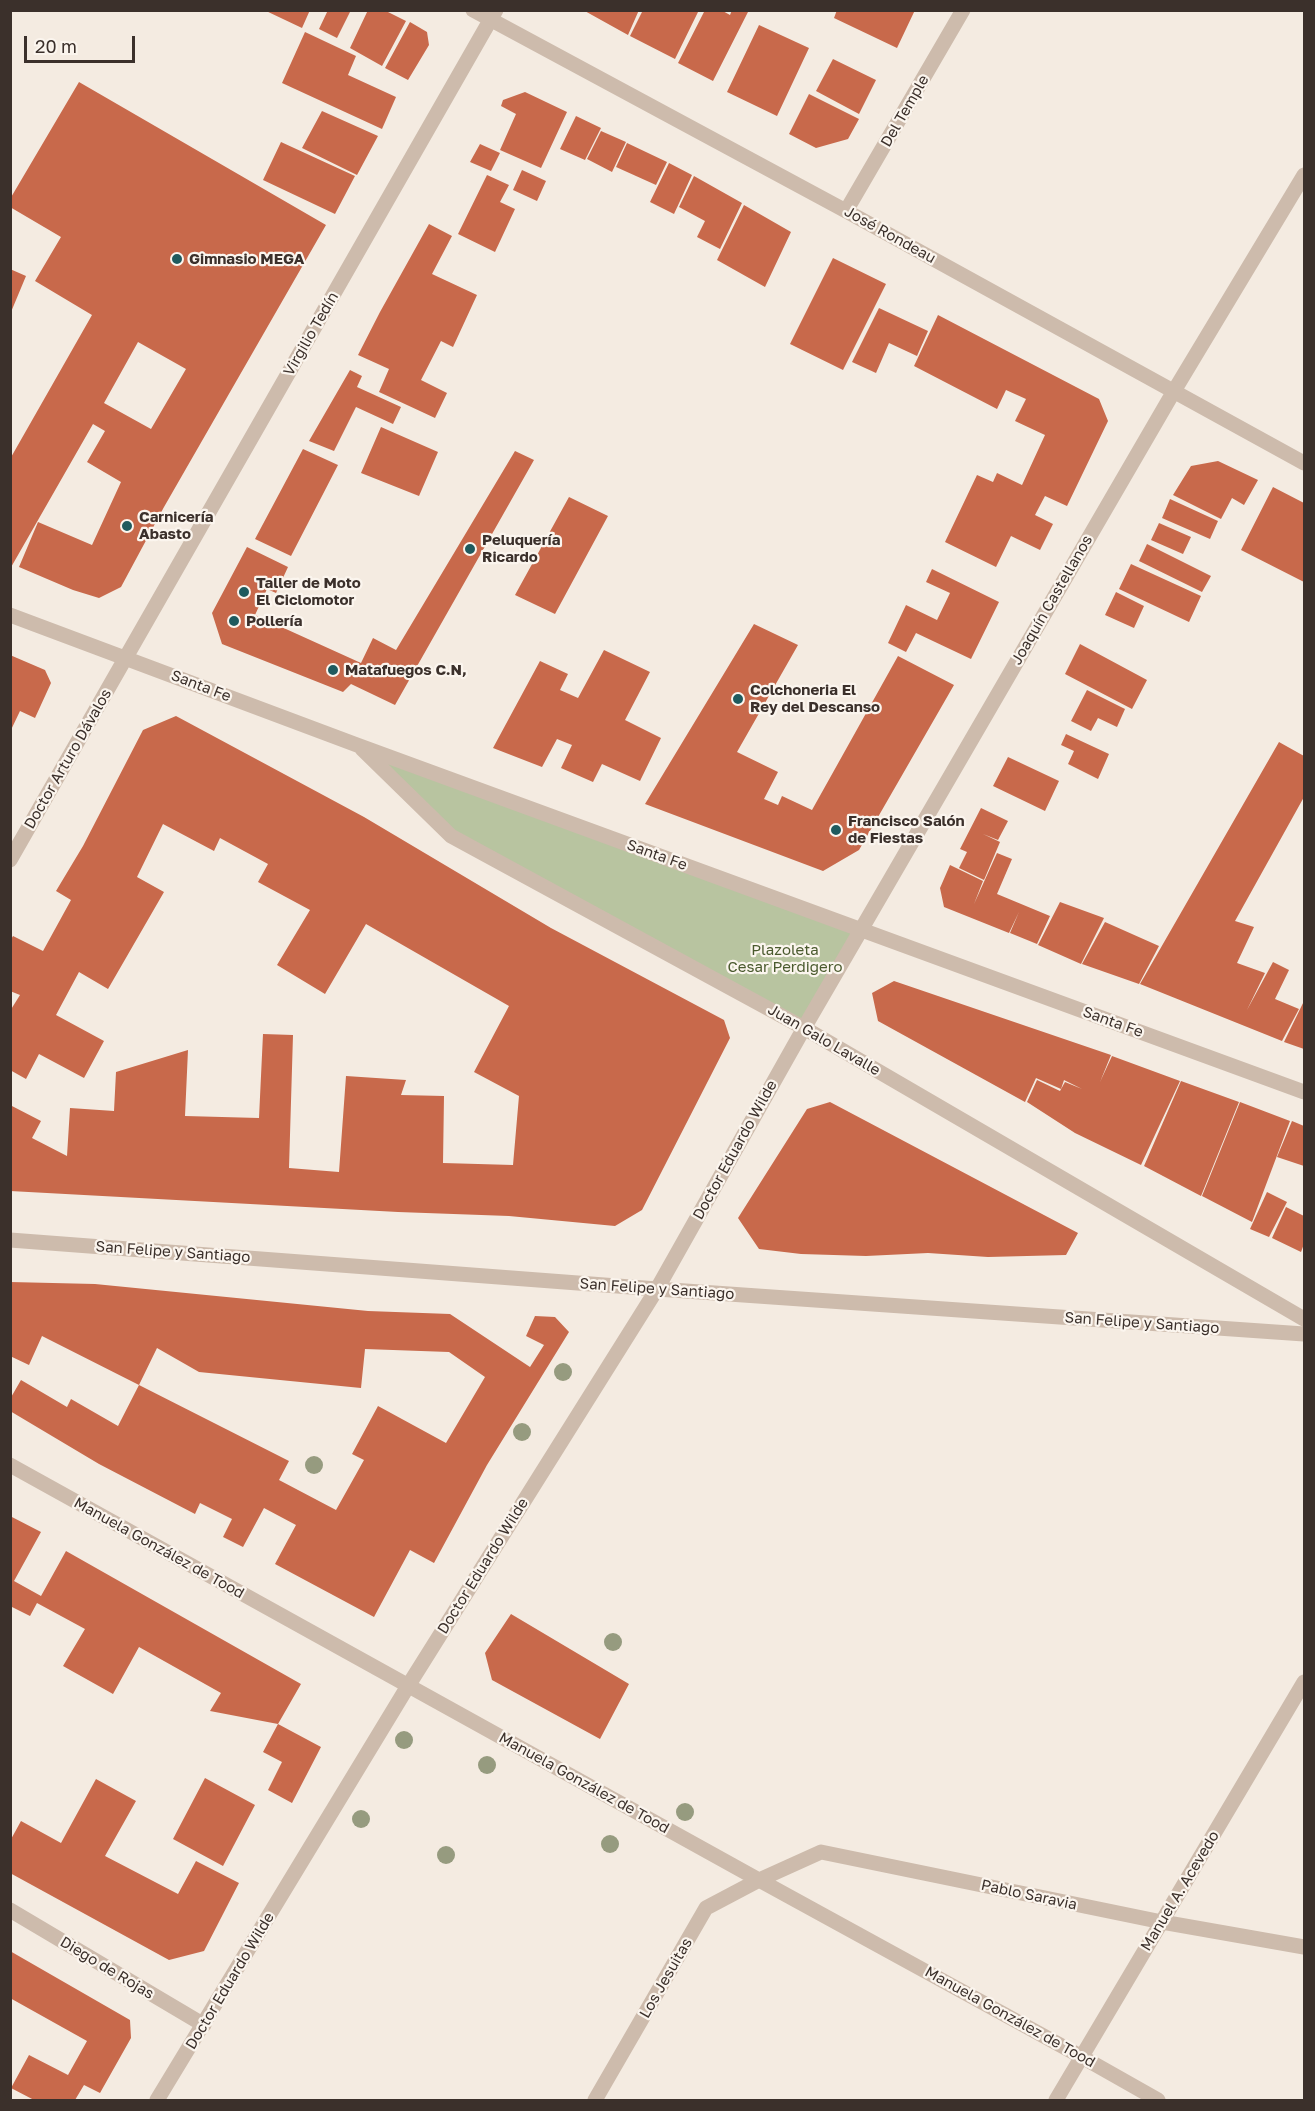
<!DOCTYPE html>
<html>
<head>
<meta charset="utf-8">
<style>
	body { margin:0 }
	#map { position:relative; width:1315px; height:2111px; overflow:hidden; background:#f4ebe1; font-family:"Golos Text",sans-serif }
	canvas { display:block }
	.frame { position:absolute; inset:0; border:12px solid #3b302b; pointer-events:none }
	.scale { position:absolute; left:24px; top:36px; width:111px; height:27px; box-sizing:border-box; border:3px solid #3b302b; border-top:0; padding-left:8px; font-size:18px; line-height:21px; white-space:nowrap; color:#3b302b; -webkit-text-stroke:4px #fbf5ee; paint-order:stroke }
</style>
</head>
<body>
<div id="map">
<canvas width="1315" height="2111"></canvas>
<div class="frame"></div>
<div class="scale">20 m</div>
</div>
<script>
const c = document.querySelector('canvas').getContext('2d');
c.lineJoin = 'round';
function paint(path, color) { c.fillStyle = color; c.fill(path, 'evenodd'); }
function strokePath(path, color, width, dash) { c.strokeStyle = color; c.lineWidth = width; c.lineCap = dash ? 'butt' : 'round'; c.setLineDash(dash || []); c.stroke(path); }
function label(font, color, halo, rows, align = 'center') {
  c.font = font + ' "Golos Text",sans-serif'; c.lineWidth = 4.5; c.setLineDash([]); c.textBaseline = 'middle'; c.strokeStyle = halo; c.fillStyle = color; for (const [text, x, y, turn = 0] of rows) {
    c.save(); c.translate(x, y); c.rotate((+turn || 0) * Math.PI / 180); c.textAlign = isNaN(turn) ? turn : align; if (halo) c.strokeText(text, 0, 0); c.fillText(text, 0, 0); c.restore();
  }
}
const green = new Path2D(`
	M369,755L856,934L802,1022L455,834Z`);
const building = new Path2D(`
	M264,10H310L302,28Z
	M328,10H351L337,38L319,29Z
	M368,10H384L406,21L382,66L350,48Z
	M583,10H639L628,35Z
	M643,10H699L675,59L630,36Z
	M705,10H721L730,15L732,10H749L713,81L678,63Z
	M837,10H915L897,48L834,18Z
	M410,22L427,32L429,45L408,80L385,68Z
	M759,25L809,48L777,116L727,92Z
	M305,32L356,56L348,75L396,97L382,129L282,83Z
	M833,59L876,80L859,114L816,91Z
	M79,82L326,225L164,507L121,587L99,598L73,590L19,567L38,522L92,545L121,482L87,462L105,431L93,424L10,569V459L92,315L35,281L61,237L10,207V199ZM138,342L186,369L151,429L104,403Z
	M525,92L567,112L541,168L500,150L516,114L501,106L503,100Z
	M809,94L859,119L848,139L816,148L789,134Z
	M322,111L378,136L357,175L302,148Z
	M576,116L601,128L585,160L560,149Z
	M601,131L626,142L612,172L587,159Z
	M281,142L355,176L335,214L263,180Z
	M627,143L667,162L656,185L616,167Z
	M480,144L500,153L491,171L470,162Z
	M669,163L692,175L674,214L650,202Z
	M522,170L546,181L537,201L513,190Z
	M487,175L509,185L500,202L515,209L495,252L458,234Z
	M694,176L742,203L720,249L697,237L705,221L679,207Z
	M744,205L791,232L765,287L717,260Z
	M429,224L452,236L432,274L477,295L453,347L441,341L421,380L447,393L435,418L379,392L389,369L358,355L380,312Z
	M833,258L886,284L843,370L790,344Z
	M10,269L26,276L11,312H10Z
	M879,308L928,331L917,356L889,343L876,373L852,362Z
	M938,315L1099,399L1108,421L1067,506L1045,496L1035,515L1053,524L1040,550L1011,536L996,567L945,542L977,475L993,482L997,473L1022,485L1045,435L1015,421L1026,399L1006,390L997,409L914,366Z
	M350,370L362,376L357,387L401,407L393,424L356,407L334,451L309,441Z
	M381,427L438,452L419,496L361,473Z
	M303,449L338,465L291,556L255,539Z
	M515,451L534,460L395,705L351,684L343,692L222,644L212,613L247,547L288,567L276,593L267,589L255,615L361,663L373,638L396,650Z
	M1218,461L1258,480L1244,505L1232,498L1221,519L1173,495L1191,466Z
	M1273,487L1304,503V582L1241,550Z
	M569,497L608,516L555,614L515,595Z
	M1170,499L1218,521L1210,539L1162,518Z
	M1159,523L1191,537L1183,554L1151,540Z
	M1147,544L1211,576L1202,592L1139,561Z
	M1131,564L1201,596L1189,622L1119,589Z
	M932,569L999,602L971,659L916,633L906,652L888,643L906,605L937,620L950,593L926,582Z
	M1116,592L1144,606L1134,628L1105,615Z
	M754,624L798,645L737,752L778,772L764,799L778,805L782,796L812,810L898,656L954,685L859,850L823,871L645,804Z
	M1080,644L1147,680L1132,709L1065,674Z
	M604,650L650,672L625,720L661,738L640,781L602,764L593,782L561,768L572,745L557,739L542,767L493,748L540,661L568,674L560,690L578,698Z
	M10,655L45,670L51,683L35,718L20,711L10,732Z
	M1087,690L1125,709L1117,727L1098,718L1091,731L1071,721Z
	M176,716L364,817L551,928L724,1020L730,1038L642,1210L615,1226L509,1216L398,1212L10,1191V1105L41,1121L32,1138L67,1156L70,1108L114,1111L116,1072L188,1050L185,1116L259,1118L263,1034L293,1035L289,1168L339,1172L346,1076L406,1080L401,1095L444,1096L443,1163L513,1165L519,1096L474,1072L509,1006L366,924L325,994L277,965L310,910L258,882L268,864L220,838L214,851L163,824L137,877L164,892L108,989L79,972L56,1015L104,1041L84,1078L39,1054L26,1079L10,1070V1011L20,995L10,991V941L13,936L43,951L71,900L56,891L83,846L143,730Z
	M1066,734L1109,754L1098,779L1068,764L1074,751L1061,745Z
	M1279,742L1304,756V797L1235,921L1254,927L1237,963L1265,973L1247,1010L1273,962L1289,970L1275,999L1299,1009L1282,1041L1140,984Z
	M1008,757L1059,781L1045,811L993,786Z
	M981,808L1008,821L998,840L983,834L1000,842L984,880L959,868L967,852L960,849Z
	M997,853L1012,859L997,894L1050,916L1037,944L1010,933L1019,912L1009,933L944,907L940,888L950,865L983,881L974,904Z
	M1060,902L1104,918L1081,964L1038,945Z
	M1105,922L1159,946L1139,984L1082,964Z
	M894,981L1111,1055L1100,1082L1112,1056L1180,1081L1141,1165L1075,1133L1027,1102L1037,1080L1060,1091L1065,1082L1082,1089L1064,1080L1061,1089L1036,1078L1025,1102L878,1021L872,993Z
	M1304,1001V1049L1284,1042Z
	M1181,1081L1239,1102L1201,1196L1144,1166Z
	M830,1102L1078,1233L1066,1255L988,1257L928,1253L866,1256L801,1254L759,1249L738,1218L807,1109Z
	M1240,1102L1290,1121L1252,1222L1202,1196Z
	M1292,1121L1304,1126V1166L1277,1157Z
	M1267,1192L1287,1202L1269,1237L1250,1229Z
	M1286,1207L1304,1216V1244L1301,1252L1272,1238Z
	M10,1282L95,1284L368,1311L450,1314L530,1367L544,1345L526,1336L535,1316L555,1317L569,1332L487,1465L434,1563L410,1550L374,1617L275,1564L296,1525L264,1508L243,1547L223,1537L232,1519L200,1503L195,1514L99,1464L10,1411V1399L21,1380L67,1407L71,1399L118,1426L139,1385L289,1461L279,1480L336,1510L364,1460L352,1454L378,1406L446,1443L485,1377L449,1352L365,1349L361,1388L199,1372L157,1348L139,1385L42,1336L29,1365L10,1356Z
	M10,1516L41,1532L14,1581L41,1596L66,1551L301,1684L278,1724L210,1711L221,1693L139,1647L113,1694L63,1666L85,1629L37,1603L30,1616L10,1606Z
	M511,1614L629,1684L600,1739L492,1680L485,1653Z
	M278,1724L321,1747L292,1803L268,1790L282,1762L263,1752Z
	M205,1778L255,1805L223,1866L173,1839Z
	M96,1779L136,1801L105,1856L178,1894L196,1861L239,1883L204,1951L169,1960L10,1873V1841L21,1821L61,1843Z
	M10,1951L130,2020L131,2038L100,2093L84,2085L75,2100H34L11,2088L29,2055L68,2075L87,2041L10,1998Z`);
const minor = new Path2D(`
	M473,10L846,211L1304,463
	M846,211L963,10
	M10,615L357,745L1304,1092
	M362,749L451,836L804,1028L1304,1319
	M10,860L496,10
	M10,1240L657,1289L1304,1334
	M10,1465L759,1880L1082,2057L1158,2100
	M10,1910L204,2025
	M157,2100L408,1686L657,1289L804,1028L1174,391L1304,175
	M595,2100L706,1908L759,1880L821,1852L1162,1922L1304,1947
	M1056,2100L1304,1682`);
const trees = [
	[563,1372],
	[522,1432],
	[314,1465],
	[613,1642],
	[404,1740],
	[487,1765],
	[685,1812],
	[361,1819],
	[610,1844],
	[446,1855]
];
const markers = [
	[177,259,6,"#1f5a5e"],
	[127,526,6,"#1f5a5e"],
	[470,549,6,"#1f5a5e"],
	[244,592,6,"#1f5a5e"],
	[234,621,6,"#1f5a5e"],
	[333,670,6,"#1f5a5e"],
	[738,699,6,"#1f5a5e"],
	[836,830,6,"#1f5a5e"]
];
const streetNames = [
	["Del Temple",905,111,-60],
	["José Rondeau",890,235,29],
	["Virgilio Tedín",311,334,-60],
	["Joaquín Castellanos",1052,600,-60],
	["Santa Fe",201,686,21],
	["Doctor Arturo Dávalos",68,759,-60],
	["Santa Fe",657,855,20],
	["Santa Fe",1113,1022,20],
	["Juan Galo Lavalle",824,1040,30],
	["Doctor Eduardo Wilde",735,1150,-61],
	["San Felipe y Santiago",173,1252,4],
	["San Felipe y Santiago",657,1289,4],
	["San Felipe y Santiago",1142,1323,4],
	["Manuela González de Tood",159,1548,29],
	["Doctor Eduardo Wilde",483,1566,-58],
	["Manuela González de Tood",584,1783,29],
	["Manuel A. Acevedo",1180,1891,-59],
	["Pablo Saravia",1029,1895,12],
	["Diego de Rojas",107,1968,31],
	["Los Jesuitas",666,1978,-60],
	["Doctor Eduardo Wilde",230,1981,-59],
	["Manuela González de Tood",1010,2017,29]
];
const poiNames = [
	["Gimnasio MEGA",189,259],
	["Carnicería",139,517],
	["Abasto",139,534],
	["Peluquería",482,540],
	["Ricardo",482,557],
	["Taller de Moto",256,583],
	["El Ciclomotor",256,600],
	["Pollería",246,621],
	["Matafuegos C.N,",345,670],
	["Colchoneria El",750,690],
	["Rey del Descanso",750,707],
	["Francisco Salón",848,821],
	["de Fiestas",848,838]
];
const parkNames = [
	["Plazoleta",785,950],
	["Cesar Perdigero",785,967]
];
paint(green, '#b8c4a0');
paint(building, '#c8694b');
strokePath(minor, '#cdbbac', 15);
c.fillStyle = '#969b7f';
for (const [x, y] of trees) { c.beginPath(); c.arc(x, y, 9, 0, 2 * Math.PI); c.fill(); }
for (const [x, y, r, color] of markers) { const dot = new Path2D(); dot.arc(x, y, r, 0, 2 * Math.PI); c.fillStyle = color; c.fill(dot); strokePath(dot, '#fbf5ee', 2); }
label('15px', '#3b302b', '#fbf5ee', streetNames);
label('bold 15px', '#3b302b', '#fbf5ee', poiNames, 'left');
label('15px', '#4a5a2e', '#fbf5ee', parkNames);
</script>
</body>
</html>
